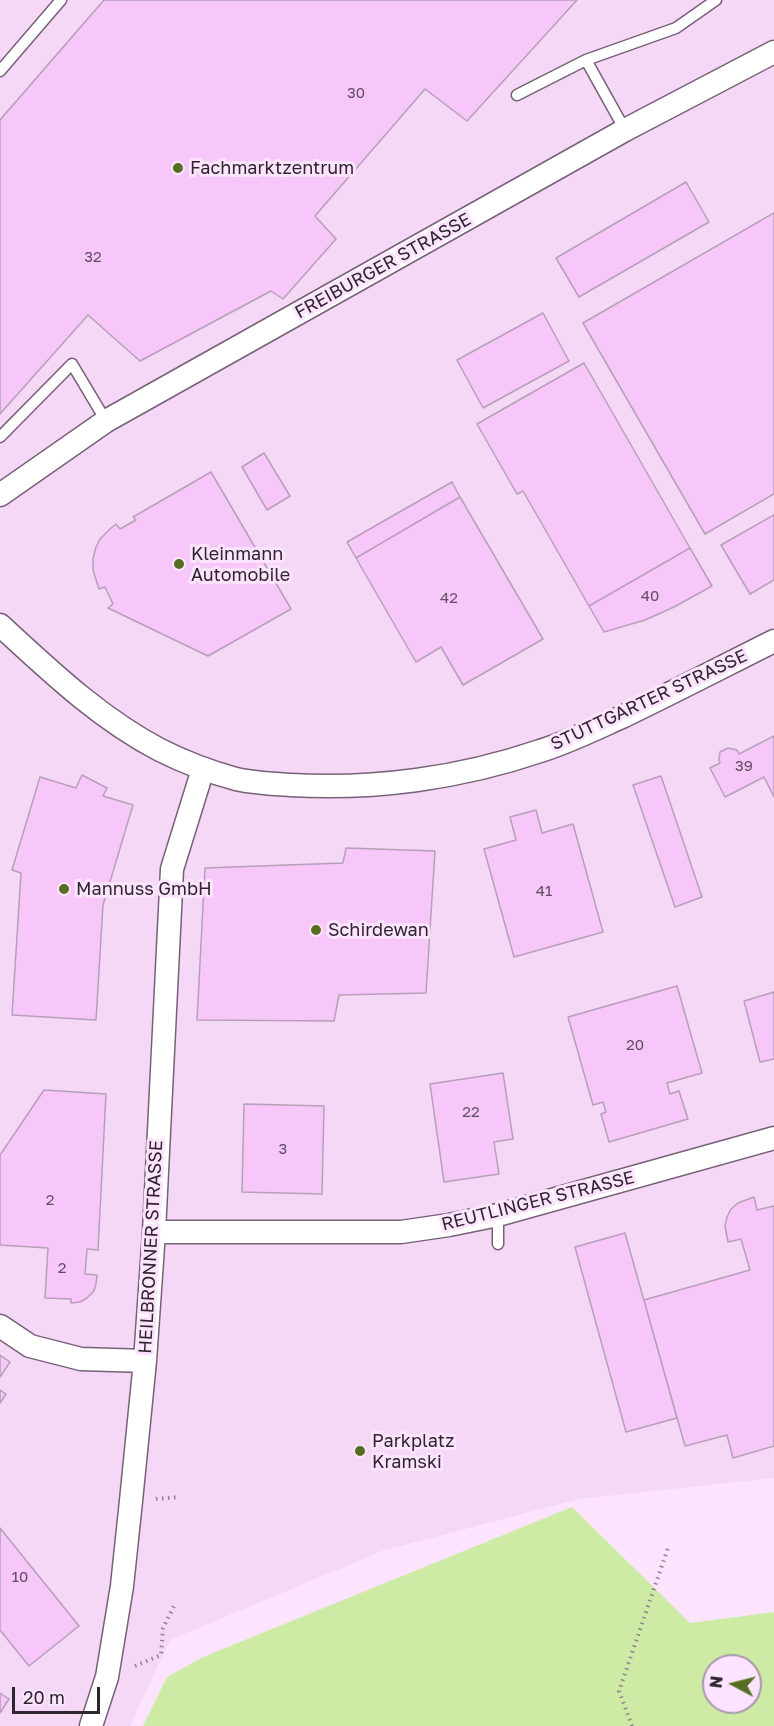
<!DOCTYPE html>
<html>
<head>
<meta charset="utf-8">
<style>
	body { margin:0 }
	#map { position:relative; width:774px; height:1726px; overflow:hidden; background:#fde4fe; font-family:"Golos Text",sans-serif }
	canvas { display:block }
	.north { position:absolute; left:702px; top:1654px; width:60px; height:60px; box-sizing:border-box; background:#fde4fe; border:2px solid #aa98ab; border-radius:50%; rotate:277deg; font-size:16px; font-weight:700; line-height:24px; text-align:center; color:#2e252f }
	.north::after { content:''; display:block; margin:auto; width:21px; height:27px; background:#556f22; clip-path:polygon(50% 0,100% 100%,50% 72%,0 100%) }
	.scale { position:absolute; left:12px; top:1687px; width:88px; height:27px; box-sizing:border-box; border:3px solid #2e252f; border-top:0; padding-left:8px; font-size:18px; line-height:21px; white-space:nowrap; color:#2e252f; -webkit-text-stroke:4px #fde4fe; paint-order:stroke }
</style>
</head>
<body>
<div id="map">
<canvas width="774" height="1726"></canvas>
<div class="north">N</div>
<div class="scale">20 m</div>
</div>
<script>
const c = document.querySelector('canvas').getContext('2d');
c.lineJoin = 'round';
function paint(path, color) { c.fillStyle = color; c.fill(path, 'evenodd'); }
function strokePath(path, color, width, dash) { c.strokeStyle = color; c.lineWidth = width; c.lineCap = dash ? 'butt' : 'round'; c.setLineDash(dash || []); c.stroke(path); }
function label(font, color, halo, rows, align = 'center') {
  c.font = font + ' "Golos Text",sans-serif'; c.lineWidth = 6; c.setLineDash([]); c.textBaseline = 'middle'; c.strokeStyle = halo; c.fillStyle = color; for (const [text, x, y, turn = 0] of rows) {
    c.save(); c.translate(x, y); c.rotate((+turn || 0) * Math.PI / 180); c.textAlign = isNaN(turn) ? turn : align; if (halo) c.strokeText(text, 0, 0); c.fillText(text, 0, 0); c.restore();
  }
}
const built = new Path2D(`
	M0,0H774V1478L579,1499L382,1551L170,1640L130,1726H0Z`);
const green = new Path2D(`
	M572,1507L690,1623L774,1612V1726H143L167,1677L203,1657ZM714,1666H750V1702H714Z`);
const building = new Path2D(`
	M104,0H577L467,121L425,89L315,216L336,239L283,299L271,291L140,361L88,315L0,414V120Z
	M686,182L709,222L579,297L556,258Z
	M774,213V494L705,534L583,323Z
	M543,313L569,361L483,408L457,360Z
	M584,363L690,548L589,606L523,491L517,494L477,424Z
	M264,453L290,496L267,510L242,467Z
	M211,472L291,609L208,656L108,608L113,604L105,587L99,589L93,570V559L96,547L100,539L111,528L116,524L120,529L136,520L133,517Z
	M452,482L460,497L356,558L347,542Z
	M460,497L543,639L463,685L441,647L416,662L356,558Z
	M774,515V580L750,594L721,545Z
	M690,548L712,586L674,607L645,620L604,632L589,606Z
	M774,736V797L764,777L725,797L710,768L720,763L719,760L720,752L728,748L737,750L739,754Z
	M82,775L107,788L103,796L133,805L103,905L96,1020L12,1015L21,873L12,870L40,777L76,788Z
	M661,776L702,897L675,907L633,785Z
	M536,810L542,833L573,824L603,932L514,957L484,849L516,840L510,817Z
	M346,848L435,851L426,993L339,995L334,1021L197,1020L205,868L343,863Z
	M677,986L702,1073L667,1083L670,1094L679,1091L688,1119L609,1142L601,1114L606,1112L603,1102L593,1105L568,1017Z
	M774,992V1059L760,1062L744,1001Z
	M503,1073L513,1139L494,1142L499,1174L444,1182L430,1084Z
	M44,1090L106,1094L98,1250L87,1249L85,1274L97,1275L96,1284L94,1291L87,1298L80,1302L71,1303V1299L45,1298L48,1248L0,1245V1155Z
	M244,1104L324,1106L322,1194L242,1192Z
	M754,1197L757,1210L774,1206V1446L733,1458L727,1435L685,1446L644,1300L750,1270L741,1239L728,1242L725,1226L727,1217L731,1209L738,1203Z
	M625,1233L677,1418L626,1432L575,1247Z
	M0,1355L10,1362L0,1377Z
	M0,1390L6,1394L0,1403Z
	M0,1528L79,1626L29,1666L0,1630Z
	M0,1693L9,1699L0,1713Z`);
const path = new Path2D(`
	M156,1499L179,1497
	M135,1666L161,1655L163,1628L174,1606
	M632,1726L619,1691L669,1545`);
const lane = new Path2D(`
	M0,71L61,0
	M517,95L586,60
	M625,130L586,60L676,28L716,0
	M0,437L72,364L106,421
	M498,1244V1215`);
const street = new Path2D(`
	M0,495L106,421L625,130L774,52
	M0,625C50,671 99,718 160,750C184,762 210,772 236,779C254,783 273,784 290,785C374,790 461,778 540,751C569,742 597,728 624,716C674,692 724,666 774,641
	M154,1232H401L449,1225L498,1215L774,1138
	M0,1326L30,1346L81,1359L145,1361
	M91,1726L107,1677L122,1586L131,1501L145,1361L154,1232L172,869L203,769`);
const markers = [
	[178,168,6,"#556f22"],
	[179,564,6,"#556f22"],
	[64,889,6,"#556f22"],
	[316,930,6,"#556f22"],
	[360,1451,6,"#556f22"]
];
const numberNames = [
	["30",356,93],
	["32",93,257],
	["40",650,596],
	["42",449,598],
	["39",744,766],
	["41",544,891],
	["20",635,1045],
	["22",471,1112],
	["3",283,1149],
	["2",50,1200],
	["2",62,1268],
	["10",20,1577]
];
const poiNames = [
	["Fachmarktzentrum",190,168],
	["Kleinmann",191,554],
	["Automobile",191,575],
	["Mannuss GmbH",76,889],
	["Schirdewan",328,930],
	["Parkplatz",372,1441],
	["Kramski",372,1462]
];
const streetNames = [
	["FREIBURGER STRASSE",383,266,-29],
	["STUTTGARTER STRASSE",649,700,-25],
	["REUTLINGER STRASSE",538,1201,-14],
	["HEILBRONNER STRASSE",151,1247,-87]
];
paint(built, '#f5d7f6');
paint(green, '#ceeba5');
paint(building, '#f7c7fa');
strokePath(building, '#b6a0b8', 1.5);
strokePath(lane, '#766177', 13);
strokePath(street, '#766177', 25);
strokePath(path, '#938294', 4, [1.5, 4.5]);
strokePath(lane, '#fff', 10);
strokePath(street, '#fff', 22);
for (const [x, y, r, color] of markers) { const dot = new Path2D(); dot.arc(x, y, r, 0, 2 * Math.PI); c.fillStyle = color; c.fill(dot); strokePath(dot, '#fde4fe', 2); }
label('15px', '#604e62', null, numberNames);
label('18px', '#2e252f', '#fde4fe', poiNames, 'left');
label('18px', '#2e252f', '#fde4fe', streetNames);
</script>
</body>
</html>
